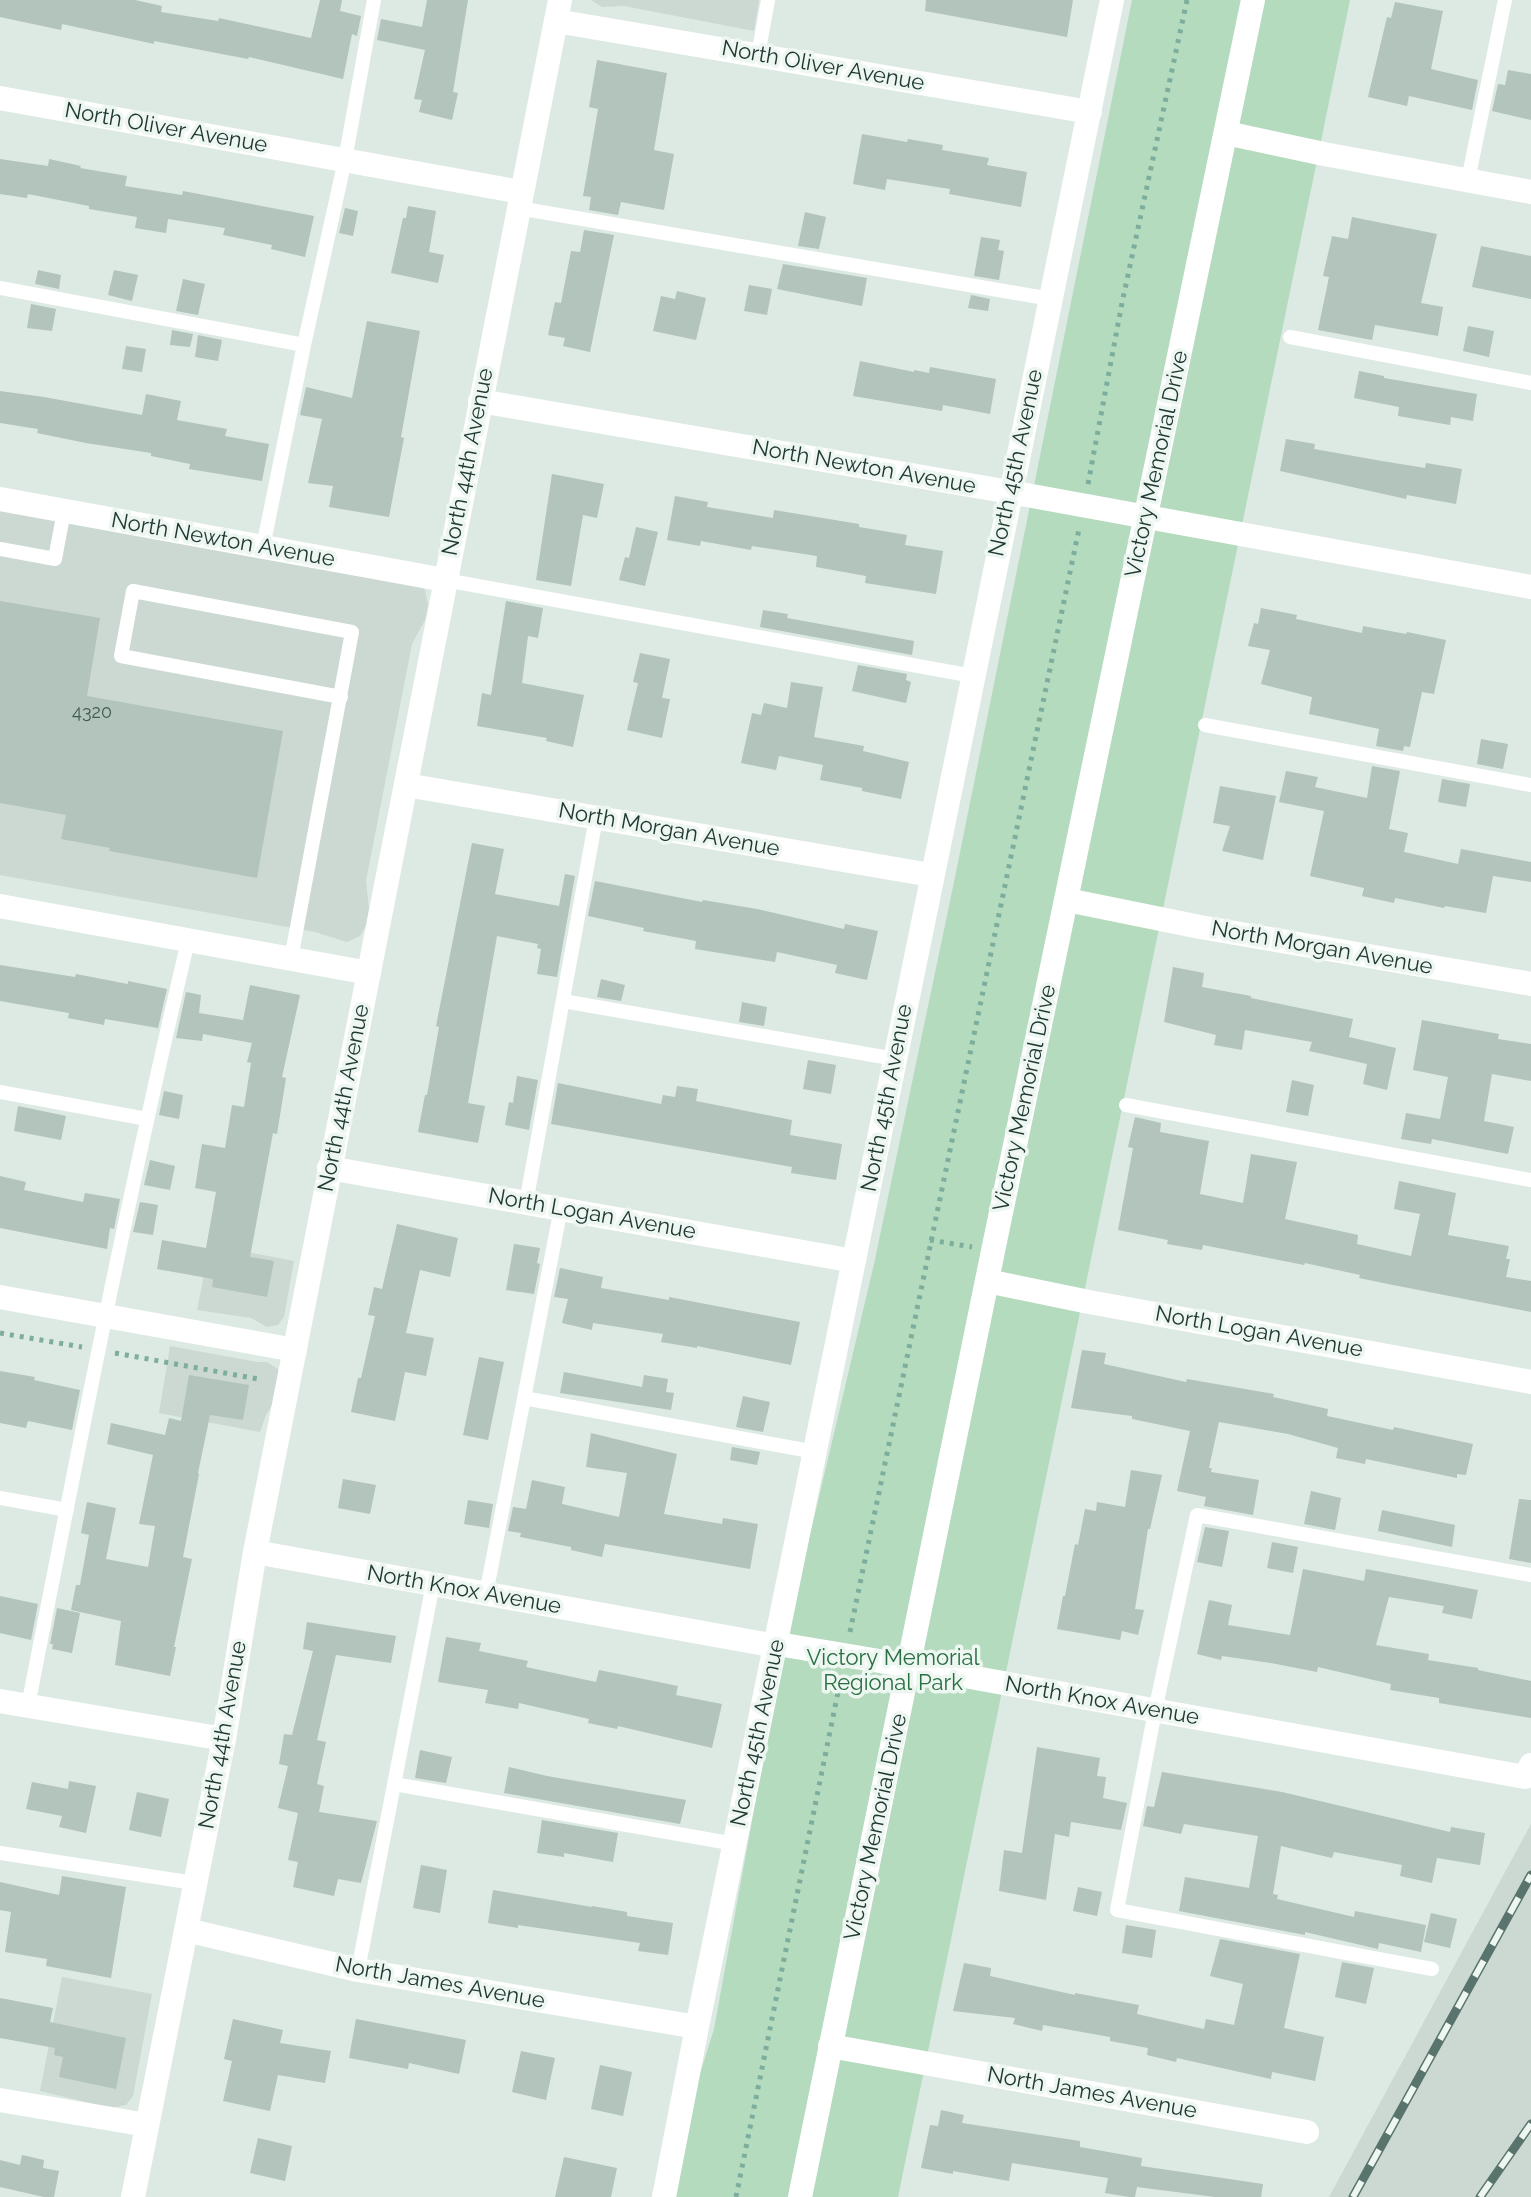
<!DOCTYPE html>
<html>
<head>
<meta charset="utf-8">
<style>
	body { margin:0 }
	canvas { display:block; background:#dde9e3 }
</style>
</head>
<body>
<canvas width="1531" height="2197"></canvas>
<script>
const c = document.querySelector('canvas').getContext('2d');
c.lineJoin = 'round';
function paint(path, color) { c.fillStyle = color; c.fill(path, 'evenodd'); }
function strokePath(path, color, width, dash) { c.strokeStyle = color; c.lineWidth = width; c.lineCap = dash ? 'butt' : 'round'; c.setLineDash(dash || []); c.stroke(path); }
function label(font, color, halo, rows, align = 'center') {
  c.font = font + ' Raleway,sans-serif'; c.lineWidth = 7; c.setLineDash([]); c.textBaseline = 'middle'; c.strokeStyle = halo; c.fillStyle = color; for (const [text, x, y, turn = 0] of rows) {
    c.save(); c.translate(x, y); c.rotate((+turn || 0) * Math.PI / 180); c.textAlign = isNaN(turn) ? turn : align; if (halo) c.strokeText(text, 0, 0); c.fillText(text, 0, 0); c.restore();
  }
}
const built = new Path2D(`
	M591,0H759L754,31L624,6L602,7Z
	M0,510L416,582L425,590L428,605L425,620L412,644L366,881L369,909L366,926L360,936L347,942L315,932L0,875Z
	M210,1245L294,1261L284,1317L278,1325L267,1327L251,1318L197,1310Z
	M170,1346L257,1362H267L278,1369L281,1381L277,1397L266,1415L260,1432L159,1413Z
	M1531,1824V2197H1329Z
	M62,1977L152,1994L133,2096L126,2105L111,2108L40,2091Z`);
const green = new Path2D(`
	M1132,0H1350L898,2197H665L669,2173L714,2029L784,1645L874,1264L954,882Z`);
const building = new Path2D(`
	M0,0H135L162,6L161,12L218,21L219,18L311,38L320,0H342L340,11L361,16L357,36L352,34L343,79L249,57L248,59L154,41V44L62,24L61,30L0,17Z
	M427,0H468L453,92L458,93L452,120L419,112L422,100L414,99L425,50L377,40L381,19L422,27Z
	M926,0H1073L1067,37L925,11Z
	M1395,2L1443,11L1431,69L1478,80L1472,110L1409,96L1407,106L1368,97L1387,17L1391,18Z
	M597,60L667,73L654,150L674,154L664,210L621,202L618,215L589,210L591,197L583,196L598,109L589,107Z
	M1508,70L1531,74V120L1492,111L1498,84L1505,85Z
	M862,134L907,142L908,139L943,145L942,150L989,158L987,165L1027,172L1021,207L949,194L950,189L887,179L885,190L853,184Z
	M0,159L48,166L49,159L81,166L80,168L127,176L125,186L182,195L183,191L314,216L305,257L271,249L272,245L223,235L225,228L168,219L166,233L135,228L137,217L89,209V206L28,194L27,198L0,194Z
	M408,206L436,211L429,252L444,255L438,283L391,273L403,218H406Z
	M345,208L358,211L353,236L339,233Z
	M805,212L826,217L819,249L798,246Z
	M1352,217L1437,234L1421,303L1443,307L1438,336L1375,325L1372,340L1318,330L1329,277L1323,276L1332,236L1348,239Z
	M584,230L614,235L590,352L563,346L565,338L548,335L555,302L561,303L571,251L580,252Z
	M981,237L1000,240L998,250L1004,251L999,280L974,276Z
	M1481,246L1531,256V299L1472,287Z
	M783,264L867,278L862,306L777,289Z
	M38,270L61,275L59,289L35,284Z
	M114,270L138,275L132,301L108,295Z
	M183,279L205,284L198,315L176,311Z
	M749,285L772,289L767,315L744,311Z
	M677,291L706,298L696,340L653,331L661,296L675,299Z
	M971,295L990,299L988,311L968,308Z
	M31,304L56,309L52,331L27,328Z
	M367,321L420,331L401,437L404,438L389,517L329,507L333,486L308,483L322,419L300,415L306,387L352,398Z
	M1468,326L1494,331L1489,357L1463,351Z
	M172,330L193,334L190,347L170,345Z
	M198,335L222,340L218,361L195,357Z
	M126,346L146,349L142,372L122,369Z
	M860,361L914,372V370L929,373L930,367L996,379L990,414L943,405L942,411L853,396Z
	M1359,371L1384,376V378L1477,394L1473,421L1451,417L1450,425L1398,416L1399,407L1354,398Z
	M0,391L44,397L142,415L146,394L181,401L177,420L227,429L225,436L269,444L262,481L189,469L190,464L151,456V453L86,443L37,433L38,429L0,423Z
	M1286,439L1315,444L1314,449L1382,461L1425,468L1426,463L1462,469L1456,504L1407,495L1406,499L1280,471Z
	M552,474L604,484L597,518L583,515L571,586L536,580Z
	M675,496L708,502L707,507L773,518L774,510L859,524V527L907,535L905,545L943,551L936,594L865,583L866,576L816,567L817,556L752,546L751,550L701,541L700,546L667,540Z
	M636,527L658,532L645,586L619,580L625,557L629,558Z
	M0,601L100,618L87,696L283,731L257,878L109,851L110,848L61,839L66,815L0,803Z
	M506,601L543,608L538,638L528,636L522,683L584,695L573,747L546,741L547,738L477,726L482,693L491,695Z
	M1261,608L1297,615L1296,619L1362,633L1363,626L1406,634L1407,632L1446,640L1434,694L1422,692L1410,747L1404,746L1403,751L1376,746L1379,729L1309,714L1312,697L1261,684L1270,650L1248,646L1254,623L1258,624Z
	M763,610L788,614L787,618L914,641L912,655L760,627Z
	M640,653L670,659L662,698L670,699L662,738L627,730L638,683L633,682Z
	M858,665L907,674L906,680L911,682L906,703L852,691Z
	M791,682L823,687L814,737L864,746L863,751L909,762L901,799L862,791V788L820,780L823,765L779,756L776,770L741,763L752,713L761,715L764,703L787,708Z
	M1481,739L1508,744L1503,769L1477,764Z
	M1372,766L1400,771L1389,829L1408,833L1404,852L1458,864L1461,849L1531,862V882L1493,876L1486,913L1445,906L1444,908L1395,898L1394,903L1362,896L1364,888L1310,876L1324,811L1279,802L1286,771L1318,777L1315,787L1367,798Z
	M1442,779L1470,784L1466,807L1438,802Z
	M1220,786L1276,796L1263,860L1222,851L1230,826L1213,823Z
	M472,843L504,849L495,894L559,906L565,874L575,876L557,977L537,974L541,949L537,948L538,944L497,936L468,1103L485,1106L478,1143L418,1132L425,1095H427L439,1027L436,1026Z
	M595,881L702,902L703,900L757,909L844,929L845,924L878,931L867,980L835,973L837,965L777,952L775,962L695,949L696,941L643,931L644,928L588,916Z
	M0,965L75,977L76,974L128,984V981L167,989L158,1028L105,1019L104,1025L68,1018L69,1013L0,1001Z
	M1173,967L1204,973L1202,987L1251,996V998L1353,1019L1349,1037L1396,1048L1387,1090L1363,1084L1367,1064L1309,1051L1312,1042L1245,1030L1242,1050L1214,1045L1216,1035L1164,1022Z
	M601,979L625,985L621,1001L597,997Z
	M250,985L300,995L282,1077L286,1078L277,1134L273,1133L250,1257L274,1261L267,1297L212,1287L213,1279L157,1269L162,1240L206,1248L216,1192L195,1188L202,1144L225,1148L232,1105L244,1107L251,1063L247,1062L252,1043L203,1034L202,1041L176,1038L186,992L201,995L199,1013L243,1020Z
	M742,1002L767,1007L764,1026L739,1022Z
	M1422,1020L1499,1034L1498,1039L1531,1044V1081L1492,1074L1484,1121L1514,1127L1508,1154L1432,1139L1431,1144L1401,1139L1406,1113L1440,1119L1448,1077L1413,1070Z
	M808,1060L836,1065L831,1094L803,1089Z
	M517,1076L538,1080L529,1130L505,1125L509,1102L513,1103Z
	M1292,1080L1314,1085L1308,1116L1286,1112Z
	M558,1083L661,1104L663,1095L675,1097L677,1086L698,1089L696,1101L792,1120L790,1135L842,1144L836,1180L791,1173L792,1167L551,1124Z
	M164,1091L183,1095L179,1119L159,1115Z
	M18,1106L66,1116L61,1140L14,1131Z
	M1135,1117L1161,1123L1160,1132L1209,1141L1200,1194L1243,1203L1251,1154L1297,1162L1285,1219L1358,1235L1357,1244L1411,1256L1420,1214L1394,1209L1399,1181L1456,1193L1448,1235L1509,1246L1506,1259H1510L1506,1277L1531,1281V1312L1388,1284L1359,1278L1360,1275L1305,1263L1304,1265L1203,1245L1202,1250L1167,1244L1168,1240L1118,1230L1133,1148L1128,1147Z
	M150,1160L175,1166L170,1190L144,1185Z
	M0,1176L26,1182L24,1190L83,1202L85,1193L120,1199L114,1229L110,1228L107,1249L0,1228Z
	M140,1202L158,1205L153,1235L133,1232Z
	M397,1224L458,1238L450,1277L420,1270L406,1333L434,1338L426,1376L405,1372L395,1421L351,1412L358,1378H361L375,1316L368,1315L374,1287L382,1289Z
	M514,1244L540,1248L537,1263L540,1264L534,1294L506,1290Z
	M560,1268L603,1277L601,1288L669,1300V1297L800,1322L791,1365L697,1346V1348L661,1342L663,1334L593,1323L592,1330L562,1323L568,1299L554,1297Z
	M1082,1350L1106,1353L1104,1364L1186,1382L1187,1379L1274,1394L1273,1397L1328,1409L1327,1416L1393,1430L1394,1427L1473,1444L1466,1475L1457,1474V1478L1366,1459L1365,1464L1336,1458L1338,1448L1288,1434L1219,1422L1209,1468H1212L1211,1472L1259,1480L1253,1515L1204,1506L1206,1497L1177,1491L1190,1431L1132,1419V1416L1071,1408Z
	M479,1357L504,1362L488,1440L463,1435Z
	M0,1371L35,1377L34,1380L80,1390L72,1430L28,1421L26,1428L0,1423Z
	M564,1372L642,1387L644,1375L668,1379L666,1392L674,1393L671,1410L560,1393Z
	M189,1375L249,1385L243,1420L210,1415L198,1473L199,1474L183,1557L192,1559L174,1647H176L170,1676L115,1665L121,1621L71,1610L76,1585H80L89,1535L81,1533L87,1502L116,1508L106,1559L148,1567L155,1526L139,1524L153,1455L107,1444L111,1423L165,1435L169,1418L181,1421Z
	M743,1396L770,1402L763,1432L736,1427Z
	M591,1433L677,1454L664,1514L722,1524L723,1518L758,1524L750,1569L605,1544L602,1557L571,1550V1547L520,1537L521,1533L508,1531L513,1507L526,1509L532,1480L565,1487L562,1504L619,1517L627,1473L586,1467Z
	M732,1447L760,1452L757,1465L730,1460Z
	M1131,1470L1162,1475L1150,1529H1148L1135,1609L1144,1610L1138,1635L1122,1631L1120,1640L1057,1629L1063,1596H1065L1075,1544L1078,1545L1085,1509L1096,1511L1097,1502L1125,1507Z
	M343,1479L376,1485L370,1514L338,1508Z
	M1311,1491L1341,1498L1335,1530L1304,1524Z
	M1519,1499L1531,1500V1563L1509,1559Z
	M468,1500L493,1504L489,1528L464,1524Z
	M1382,1510L1455,1525L1452,1547L1378,1531Z
	M1205,1527L1229,1531L1222,1567L1197,1562Z
	M1272,1542L1298,1547L1293,1573L1267,1568Z
	M1303,1569L1364,1581L1366,1569L1478,1590L1472,1619L1442,1613L1444,1606L1389,1597L1376,1645L1429,1654L1428,1660L1478,1668V1670L1531,1681V1718L1439,1703V1698L1390,1690L1391,1684L1318,1667L1317,1672L1271,1663L1222,1656L1221,1660L1197,1654L1209,1600L1232,1605L1228,1625L1290,1635Z
	M0,1596L38,1604L31,1640L0,1633Z
	M57,1608L80,1613L72,1653L52,1649L53,1644H50Z
	M307,1622L396,1636L391,1663L336,1655L317,1740L326,1742L317,1784L324,1786L319,1812L377,1821L361,1883L338,1879L334,1896L293,1887L298,1862L288,1860L298,1813L278,1808L288,1766L279,1764L284,1734L292,1735L313,1651L303,1649Z
	M446,1637L481,1643L479,1651L528,1661L526,1667L596,1682L599,1670L678,1686L676,1695L722,1704L712,1748L618,1726L617,1729L588,1723L589,1719L519,1703L518,1709L485,1703L488,1690L438,1682Z
	M1037,1747L1100,1758L1097,1776L1106,1777L1103,1798L1127,1803L1121,1830L1071,1822L1069,1837L1055,1834L1046,1900L999,1891L1004,1850L1022,1853Z
	M420,1750L452,1757L446,1783L415,1778Z
	M509,1767L547,1776L686,1800L680,1824L504,1793Z
	M1162,1772L1282,1792L1450,1832L1451,1827L1485,1833L1480,1865L1437,1858L1432,1883L1400,1876L1402,1865L1334,1852L1332,1858L1281,1846L1273,1894L1278,1895L1277,1899L1354,1917L1355,1911L1426,1925L1421,1952L1379,1943L1378,1949L1305,1932V1935L1179,1911L1185,1877L1249,1888L1258,1836L1184,1824L1181,1834L1143,1826L1147,1806L1154,1807Z
	M69,1781L96,1786L86,1833L59,1827L62,1816L26,1809L32,1782L68,1789Z
	M137,1792L169,1799L161,1837L129,1830Z
	M542,1820L618,1833L613,1862L564,1853V1857L537,1853Z
	M421,1865L447,1870L440,1913L413,1908Z
	M62,1876L126,1887L111,1978L46,1966L47,1959L5,1952L11,1912L0,1910V1882L59,1895Z
	M1078,1887L1102,1892L1097,1916L1073,1911Z
	M493,1890L592,1907V1906L627,1912V1916L673,1923L668,1955L638,1951L640,1943L518,1925V1928L488,1923Z
	M1431,1913L1457,1919L1450,1948L1424,1942Z
	M1126,1925L1156,1930L1152,1958L1122,1953Z
	M1220,1939L1300,1954L1284,2028L1324,2037L1315,2081L1272,2072L1271,2079L1177,2058L1176,2062L1147,2055L1148,2048L1110,2041V2037L1043,2025L1042,2031L1013,2024L1015,2018L953,2011L964,1963L991,1968L990,1976L1075,1995V1993L1139,2005L1137,2014L1204,2029L1206,2019L1234,2025L1243,1984L1210,1976Z
	M1342,1962L1374,1968L1366,2004L1335,1997Z
	M0,1998L53,2008L50,2022L126,2038L116,2089L59,2077L63,2057L54,2055L55,2048L0,2038Z
	M233,2019L283,2030L280,2043L331,2051L325,2083L278,2075L270,2111L223,2101L232,2061L224,2059Z
	M356,2019L466,2040L459,2074L409,2063L408,2069L349,2058Z
	M521,2051L555,2058L546,2100L512,2092Z
	M600,2065L632,2072L623,2116L591,2109Z
	M941,2110L964,2115L962,2123L1080,2141V2147L1142,2158L1141,2166L1263,2184L1261,2197H1215L1137,2187L1135,2197H1129L1105,2193L1108,2178L1012,2163L1009,2181L953,2171V2174L921,2168L930,2125L938,2126Z
	M258,2138L292,2146L285,2181L250,2173Z
	M22,2155L44,2160L43,2168L59,2171L54,2197H44L0,2187V2160L20,2165Z
	M564,2157L617,2168L611,2197H555Z`);
const path = new Path2D(`
	M1088,484L1122,303L1187,0
	M930,1240L972,1247
	M0,1333L82,1347
	M115,1353L258,1379
	M850,1632L1079,529
	M736,2197L841,1677`);
const service = new Path2D(`
	M758,55L768,0
	M1468,180L1505,0
	M518,208L1051,299
	M0,288L304,345
	M1290,337L1531,383
	M263,547L304,345L345,160L374,0
	M0,549L55,559L64,511
	M445,580L973,676
	M1205,725L1531,785
	M291,959L352,632L133,591L121,656L341,697
	M563,1001L895,1059
	M0,1092L147,1119
	M1126,1105L1531,1180
	M526,1203L596,818
	M524,1398L815,1452
	M0,1498L67,1510
	M486,1594L561,1208
	M28,1706C78,1450 128,1194 188,941
	M394,1784L735,1844
	M0,1853L194,1883
	M1432,1969L1117,1910L1155,1711L1197,1515L1531,1575
	M358,1970L433,1584`);
const minor = new Path2D(`
	M556,21L1090,112
	M0,98L521,192
	M1226,133L1324,154L1531,192
	M480,401L1010,492L1531,587
	M0,499L445,580
	M406,785L925,874L932,878
	M1067,900L1200,927L1531,984
	M0,906L369,973
	M329,1168L854,1261
	M987,1281L1089,1302L1531,1382
	M0,1297L295,1350
	M255,1552L776,1646L784,1645L909,1666L1525,1777L1531,1765
	M0,1701L224,1739
	M186,1930L358,1970L697,2027
	M830,2046L1307,2132
	M0,2100L147,2125
	M664,2197L697,2027L1112,0`);
const tertiary = new Path2D(`
	M133,2197L224,1739L255,1552L560,0
	M800,2197L993,1251L1253,0`);
const rail = new Path2D(`
	M1353,2197L1531,1875
	M1480,2197L1531,2124`);
const numberNames = [
	["4320",92,713]
];
const streetNames = [
	["North Oliver Avenue",823,66,10],
	["North Oliver Avenue",166,128,10],
	["North 44th Avenue",468,462,-79],
	["North 45th Avenue",1016,463,-78],
	["Victory Memorial Drive",1157,464,-78],
	["North Newton Avenue",864,467,10],
	["North Newton Avenue",223,540,10],
	["North Morgan Avenue",669,830,10],
	["North Morgan Avenue",1322,948,10],
	["North 44th Avenue",344,1098,-79],
	["North 45th Avenue",887,1098,-79],
	["Victory Memorial Drive",1025,1098,-78],
	["North Logan Avenue",592,1214,10],
	["North Logan Avenue",1259,1332,10],
	["North Knox Avenue",464,1590,10],
	["North Knox Avenue",1102,1701,10],
	["North 45th Avenue",758,1733,-78],
	["North 44th Avenue",223,1735,-80],
	["Victory Memorial Drive",876,1827,-78],
	["North James Avenue",440,1983,10],
	["North James Avenue",1092,2093,10]
];
const parkNames = [
	["Victory Memorial",893,1658],
	["Regional Park",893,1683]
];
paint(built, '#cbd9d2');
paint(green, '#b5dbbe');
paint(building, '#b2c4bc');
strokePath(path, '#7dad9d', 5, [4, 6]);
strokePath(service, '#fff', 14);
strokePath(minor, '#fff', 24);
strokePath(tertiary, '#fff', 24);
strokePath(rail, '#59746c', 9);
strokePath(rail, '#edf6f1', 6, [18]);
label('18px', '#445b54', null, numberNames);
label('22px', '#1f3831', '#edf6f1', streetNames);
label('22px', '#296f42', '#edf6f1', parkNames);
</script>
</body>
</html>
